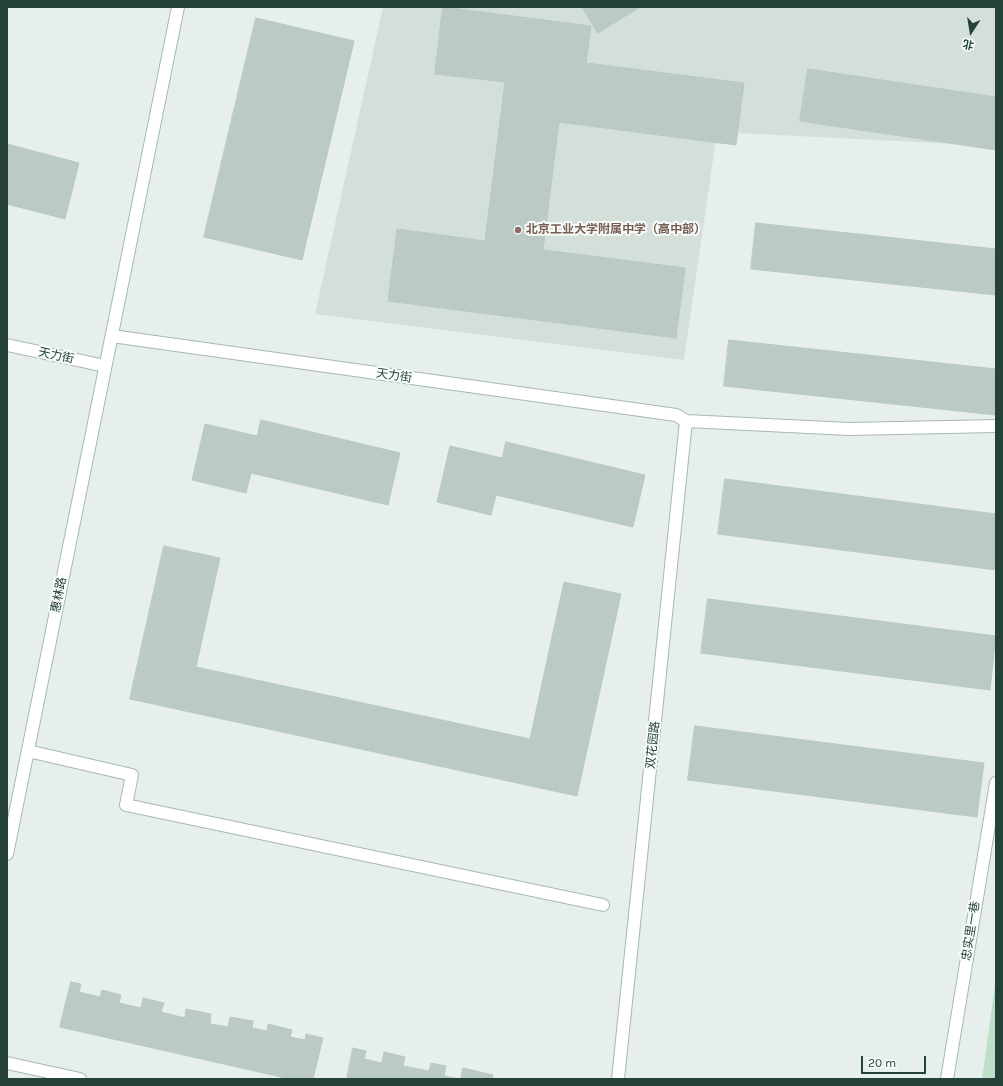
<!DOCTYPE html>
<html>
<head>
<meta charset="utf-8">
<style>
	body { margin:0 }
	#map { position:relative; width:1003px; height:1086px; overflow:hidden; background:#e6efeb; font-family:Karla,"Noto Sans SC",sans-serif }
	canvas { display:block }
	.frame { position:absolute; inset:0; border:8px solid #24423a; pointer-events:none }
	.north { position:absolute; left:951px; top:12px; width:40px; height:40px; -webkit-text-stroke:3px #f7fbf9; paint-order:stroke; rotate:192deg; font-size:11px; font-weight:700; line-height:16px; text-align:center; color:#24423a }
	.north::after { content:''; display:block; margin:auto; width:14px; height:18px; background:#24423a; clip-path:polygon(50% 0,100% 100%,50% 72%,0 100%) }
	.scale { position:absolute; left:861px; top:1056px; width:65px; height:18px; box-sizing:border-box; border:2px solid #24423a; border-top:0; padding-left:5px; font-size:12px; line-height:14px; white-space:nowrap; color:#24423a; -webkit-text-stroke:3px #f7fbf9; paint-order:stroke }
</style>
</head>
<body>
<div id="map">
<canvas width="1003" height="1086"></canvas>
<div class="frame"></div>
<div class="north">北</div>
<div class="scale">20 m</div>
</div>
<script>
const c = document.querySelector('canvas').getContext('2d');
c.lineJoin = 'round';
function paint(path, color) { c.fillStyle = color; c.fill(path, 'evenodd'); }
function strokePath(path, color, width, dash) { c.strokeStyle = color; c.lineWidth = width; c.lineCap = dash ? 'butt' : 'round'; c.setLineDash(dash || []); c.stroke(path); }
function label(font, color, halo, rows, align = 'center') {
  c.font = font + ' Karla,"Noto Sans SC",sans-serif'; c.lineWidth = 4; c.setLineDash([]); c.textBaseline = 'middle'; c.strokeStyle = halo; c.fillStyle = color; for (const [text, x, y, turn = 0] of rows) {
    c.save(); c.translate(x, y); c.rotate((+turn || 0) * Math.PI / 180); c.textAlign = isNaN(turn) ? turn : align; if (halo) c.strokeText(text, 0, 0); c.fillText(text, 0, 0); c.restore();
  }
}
const built = new Path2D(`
	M383,7H996V146L717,132L684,360L315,314Z`);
const green = new Path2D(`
	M996,978V1079H982Z`);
const building = new Path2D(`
	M443,7L591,26L586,63L744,83L736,145L559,122L543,250L685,268L676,338L388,301L397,229L485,241L505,82L435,74Z
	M582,7H640L598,33Z
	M256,18L354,41L302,260L204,237Z
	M808,69L996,97V150L800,121Z
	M7,144L79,163L65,219L7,204Z
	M756,223L996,249V295L751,269Z
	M729,340L996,369V415L724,386Z
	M261,420L400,453L388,505L251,473L246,493L192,480L205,424L257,436Z
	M506,442L645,475L633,527L496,495L491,515L437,502L450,446L502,458Z
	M725,479L996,514V570L718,534Z
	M164,546L220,558L196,667L530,739L564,582L621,594L577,796L130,699Z
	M708,599L996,636L990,690L701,653Z
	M695,726L984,763L977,817L688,780Z
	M71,982L81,984L79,992L100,997L102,990L121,995L119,1003L141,1008L143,998L164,1003L161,1012L185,1018L186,1009L211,1014L210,1024L228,1027L230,1017L253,1021L252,1028L267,1031L268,1024L292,1030L290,1037L305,1040L306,1034L323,1038L313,1079H290L60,1027Z
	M353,1048L366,1051L364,1059L382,1063L384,1052L405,1057L403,1066L429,1071L431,1063L446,1066L444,1076L460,1079H347Z
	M463,1068L493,1075L492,1079H461Z`);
const street = new Path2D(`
	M112,336L676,415L686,421L618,1079
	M7,345L105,366
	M686,421L849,429L996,426
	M28,751L132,775L126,805L603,905
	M7,1063L80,1079
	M947,1079L996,783`);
const secondary = new Path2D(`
	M7,854L178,7`);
const markers = [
	[518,230,4,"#8d6e63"]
];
const educationNames = [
	["北京工业大学附属中学（高中部）",526,230]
];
const streetNames = [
	["天力街",56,356,12],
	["天力街",394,376,8],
	["惠林路",59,595,-79],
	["双花园路",653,745,-84],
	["忠实里一巷",971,931,-81]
];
paint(built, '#d4dfda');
paint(green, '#bfe0c8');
paint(building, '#bbcac4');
strokePath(building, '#b8c9c2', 1);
strokePath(street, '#a8b8b2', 14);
strokePath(secondary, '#a4bbb3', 14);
strokePath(street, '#fff', 12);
strokePath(secondary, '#fff', 12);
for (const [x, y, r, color] of markers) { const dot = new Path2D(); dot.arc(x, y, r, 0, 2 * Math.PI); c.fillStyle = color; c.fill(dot); strokePath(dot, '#f7fbf9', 1.5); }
label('bold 12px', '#785e54', '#f7fbf9', educationNames, 'left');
label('12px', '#24423a', '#f7fbf9', streetNames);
</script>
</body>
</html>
